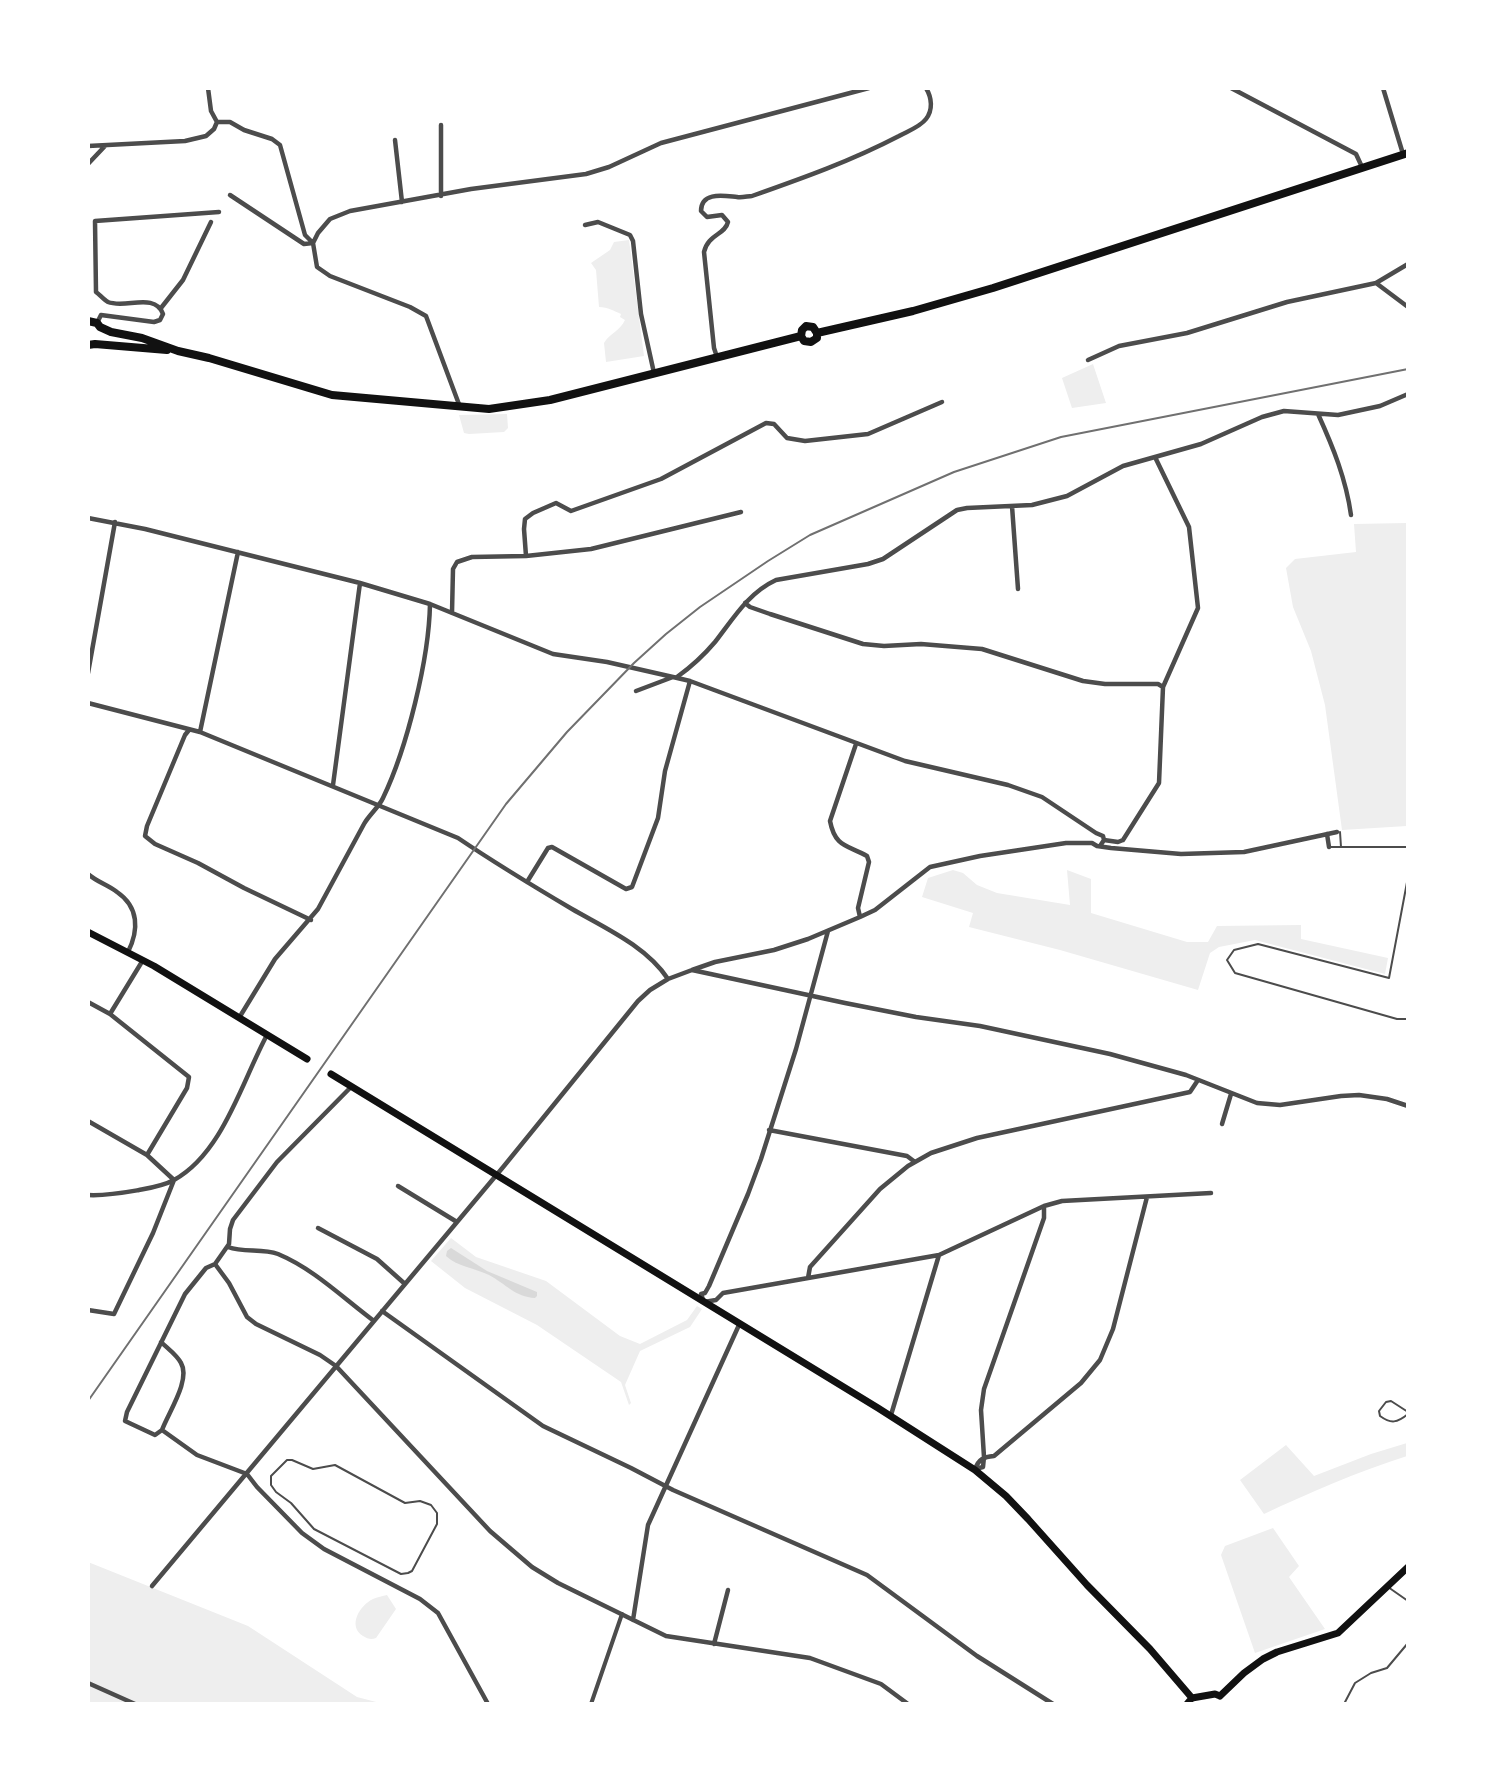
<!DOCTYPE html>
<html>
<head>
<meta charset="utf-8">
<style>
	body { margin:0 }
	#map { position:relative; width:1496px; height:1792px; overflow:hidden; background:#fff; font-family:"Noto Serif",serif }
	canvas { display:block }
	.frame { position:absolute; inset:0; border:90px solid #fff; pointer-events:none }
</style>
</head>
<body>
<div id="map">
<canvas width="1496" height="1792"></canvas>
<div class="frame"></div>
</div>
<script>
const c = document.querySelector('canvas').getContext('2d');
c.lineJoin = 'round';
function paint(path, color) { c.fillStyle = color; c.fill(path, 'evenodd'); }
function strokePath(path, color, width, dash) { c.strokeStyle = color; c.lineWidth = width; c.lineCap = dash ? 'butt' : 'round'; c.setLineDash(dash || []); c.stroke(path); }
const green = new Path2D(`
	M629,240L644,356L606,362L604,343C610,333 620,331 625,320L620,317L621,314C614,311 608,307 599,307L596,270L591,263L610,250L614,242Z
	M1093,364L1106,403L1072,408L1062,378Z
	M507,414L508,428L504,432L469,434L464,433L459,415Z
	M1407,523V826L1342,830L1325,705L1311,651L1293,607L1286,568L1295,559L1356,552L1354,524Z
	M953,870L963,873L977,885L997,893L1070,905L1067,870L1091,879V913L1187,942H1208L1217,926L1301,925V939L1388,958L1385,974L1255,940L1219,947L1210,953L1198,990L1060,950L969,927L973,913L922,897L928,878Z
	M451,1238L476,1257L546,1281L620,1336L640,1344L687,1320L697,1306L702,1309L690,1327L640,1351L625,1385L631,1403L629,1405L621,1382L537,1325L465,1288L431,1261Z
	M1407,1443V1456C1357,1472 1311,1492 1264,1514L1240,1480L1286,1445L1314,1476L1371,1454Z
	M1273,1528L1299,1566L1289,1577L1325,1629L1255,1653L1221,1555L1225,1546Z
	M88,1562L248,1626L357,1697L380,1703H89Z
	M387,1595L396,1609L376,1638C371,1640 368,1639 363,1636C347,1626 360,1605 373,1599C377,1597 383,1596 387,1595Z`);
const water = new Path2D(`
	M451,1248L487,1271L537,1292V1296L535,1298C515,1297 506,1284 489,1275C475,1268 458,1267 446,1256L447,1251Z`);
const service = new Path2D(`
	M1340,832L1341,847
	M1329,847H1408
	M1408,877L1389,978L1258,944L1234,950L1227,960L1235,973L1397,1019H1408
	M1408,1412L1391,1401L1386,1402L1379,1411L1380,1416C1391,1424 1397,1423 1408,1414
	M287,1460H292L313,1469L335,1465L405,1503L420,1501L431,1505L437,1513V1524L412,1571L408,1573L401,1574L314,1529L291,1503L276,1492L271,1485V1476Z
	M1388,1587L1408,1601
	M1344,1704L1355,1683L1371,1673L1387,1668L1408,1643`);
const pedestrian = new Path2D(`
	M591,1704L622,1614`);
const minor = new Path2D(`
	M208,88L211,111L217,122
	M1231,88L1356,154L1362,167
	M1383,88L1403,154
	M217,122H230L244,130L272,139L280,145L305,235L313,243
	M441,125V196
	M395,140L402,202
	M88,146L185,141L206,136L214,129L217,122
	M88,164L105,146
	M230,195L304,244L313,243
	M585,225L598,222L630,235L633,241L641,314L654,373
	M1376,283L1408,307
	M161,308L183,280L211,222
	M97,323L101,315L154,322L160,320L163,314C155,292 125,309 108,302C104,300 100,295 96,292L95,221L219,212
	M717,357L714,348L704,252C708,234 725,235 728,222L722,215L707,217L701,211C701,191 725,196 737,197C742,198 748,196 752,196C803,178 851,161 899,136C908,131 920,127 926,119C933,110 932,98 926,88
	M1088,360L1119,346L1187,333L1287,302L1376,283L1408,264
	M460,407L426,316L410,307L330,276L317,267L313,243L318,233L330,219L350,211L471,189L586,174L609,167L661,143L869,88
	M1318,414C1333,447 1346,479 1351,515
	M1012,506L1018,589
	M88,518L145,529L360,583L430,604L553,654L607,662L673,677
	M526,556L591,549L741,512
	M745,603L750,607L770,614L863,644L884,646L921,644L982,649L1083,681L1105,684H1158L1163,687
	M452,613L453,569L457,562L472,557L526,556L524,529L525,519L533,513L556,503L571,511L661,479L766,423L774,424L787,438L805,441L868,434L942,402
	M88,673L115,522
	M677,677C691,667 704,655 715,642C733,619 748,593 776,580L868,564L883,559L957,510L967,508L1032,505L1067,496L1123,466L1201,444L1262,417L1284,411L1338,415L1380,406L1408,394
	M636,691L673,677L690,681L905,761L1008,785L1042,797L1096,833
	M88,703L200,732L458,838C495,863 533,886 572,909C605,928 646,946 668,979
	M189,730L185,735L147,826L145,836L155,844L198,863L244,888L311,920
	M200,732L238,552
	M856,744L830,821C835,847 847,845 867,856L869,862L858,908L860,917
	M333,785L360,583
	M1096,833L1103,836L1104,840L1100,846
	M1327,834L1329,847
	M1104,840L1118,842L1123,840
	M1123,840L1159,783L1163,687L1198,608L1189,527L1155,457
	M88,874C97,882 108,885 117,892C139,907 139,930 128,952
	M527,882L548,848L552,847L626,889L632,887L658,818L665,771L690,681
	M828,931L796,1049L761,1159L748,1194L709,1286L705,1293L701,1294L704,1302L716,1300L723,1293L939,1255L1044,1206L1062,1201L1211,1193
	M692,970L845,1003L916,1017L980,1026L1110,1054L1186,1075L1257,1103L1280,1105L1341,1096L1359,1095L1387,1099L1408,1106
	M88,1002L110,1014L189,1077L187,1088L147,1155
	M110,1014L143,960
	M239,1018L275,959L318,909L364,824C369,815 379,807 383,798C407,748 429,659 430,604
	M88,1121L147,1155L174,1180
	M1222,1124L1231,1094
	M769,1130L907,1156L915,1162
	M398,1186L457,1222
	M88,1195C106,1196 122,1193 139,1190C150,1188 163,1186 174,1180C223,1153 242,1081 267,1035
	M318,1228L377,1259L405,1284
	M228,1247C244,1253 262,1248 278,1254C314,1269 343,1298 374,1321
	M215,1264L229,1283L247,1317L256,1324L320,1355L336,1366L490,1531L532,1567L558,1583L666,1636L810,1658L881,1684L908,1704
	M808,1278L810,1267L880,1189L908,1166L931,1153L977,1138L1190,1092L1198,1080
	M88,1310L114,1314L153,1233L174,1180
	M382,1311L543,1426L631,1468L673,1490L867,1575L977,1656L1053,1704
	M161,1342C167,1348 177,1355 181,1363C191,1380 168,1413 162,1430
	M891,1415L939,1255
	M162,1430L155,1435L125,1421L127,1412L185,1294L206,1268L215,1264L229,1244L230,1229L233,1220L277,1162L351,1087
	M162,1430L197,1455L247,1474
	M975,1469L983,1467L984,1457L981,1410L984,1389L1044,1218V1206
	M975,1470C978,1459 984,1457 994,1456L1081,1383L1100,1360L1113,1329L1147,1197
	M247,1474L257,1487L302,1533L324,1549L420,1599L438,1613L488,1704
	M152,1586L504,1166L638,1001L650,990L668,979L692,970L715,962L774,950L808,939L860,917L875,910L930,867L980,856L1066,843H1092L1097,846L1111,848L1181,854L1244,852L1337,832
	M633,1620L648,1525L739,1325
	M714,1644L728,1590
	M88,1683L135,1704`);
const secondary = new Path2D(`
	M88,932L154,966L307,1059
	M331,1074L878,1408L975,1470L1006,1496L1028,1519L1087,1585L1150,1649L1192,1698
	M1220,1696L1244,1673L1263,1659L1277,1652L1338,1633L1408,1567
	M1187,1704L1192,1698L1215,1694L1220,1696`);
const primary = new Path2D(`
	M88,321L97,323L100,327L111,332L142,338L178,351L209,358L332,395L489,409L550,400L801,336
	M817,333L913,311L993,288L1408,153
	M801,336L802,330L806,326L813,327L817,333
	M801,336L804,341L811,342L817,338V333
	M88,345L95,344L167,350`);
const rail = new Path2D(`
	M88,1401L506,804L567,732L634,663L666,634L700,607L768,561L810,535L954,472L1061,437L1408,369`);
paint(green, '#eee');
paint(water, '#d9d9d9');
strokePath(service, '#4c4c4c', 2);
strokePath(pedestrian, '#4c4c4c', 4);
strokePath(minor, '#4c4c4c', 4.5);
strokePath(secondary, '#111', 7);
strokePath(primary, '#111', 8);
strokePath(rail, '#707070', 2);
</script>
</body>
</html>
